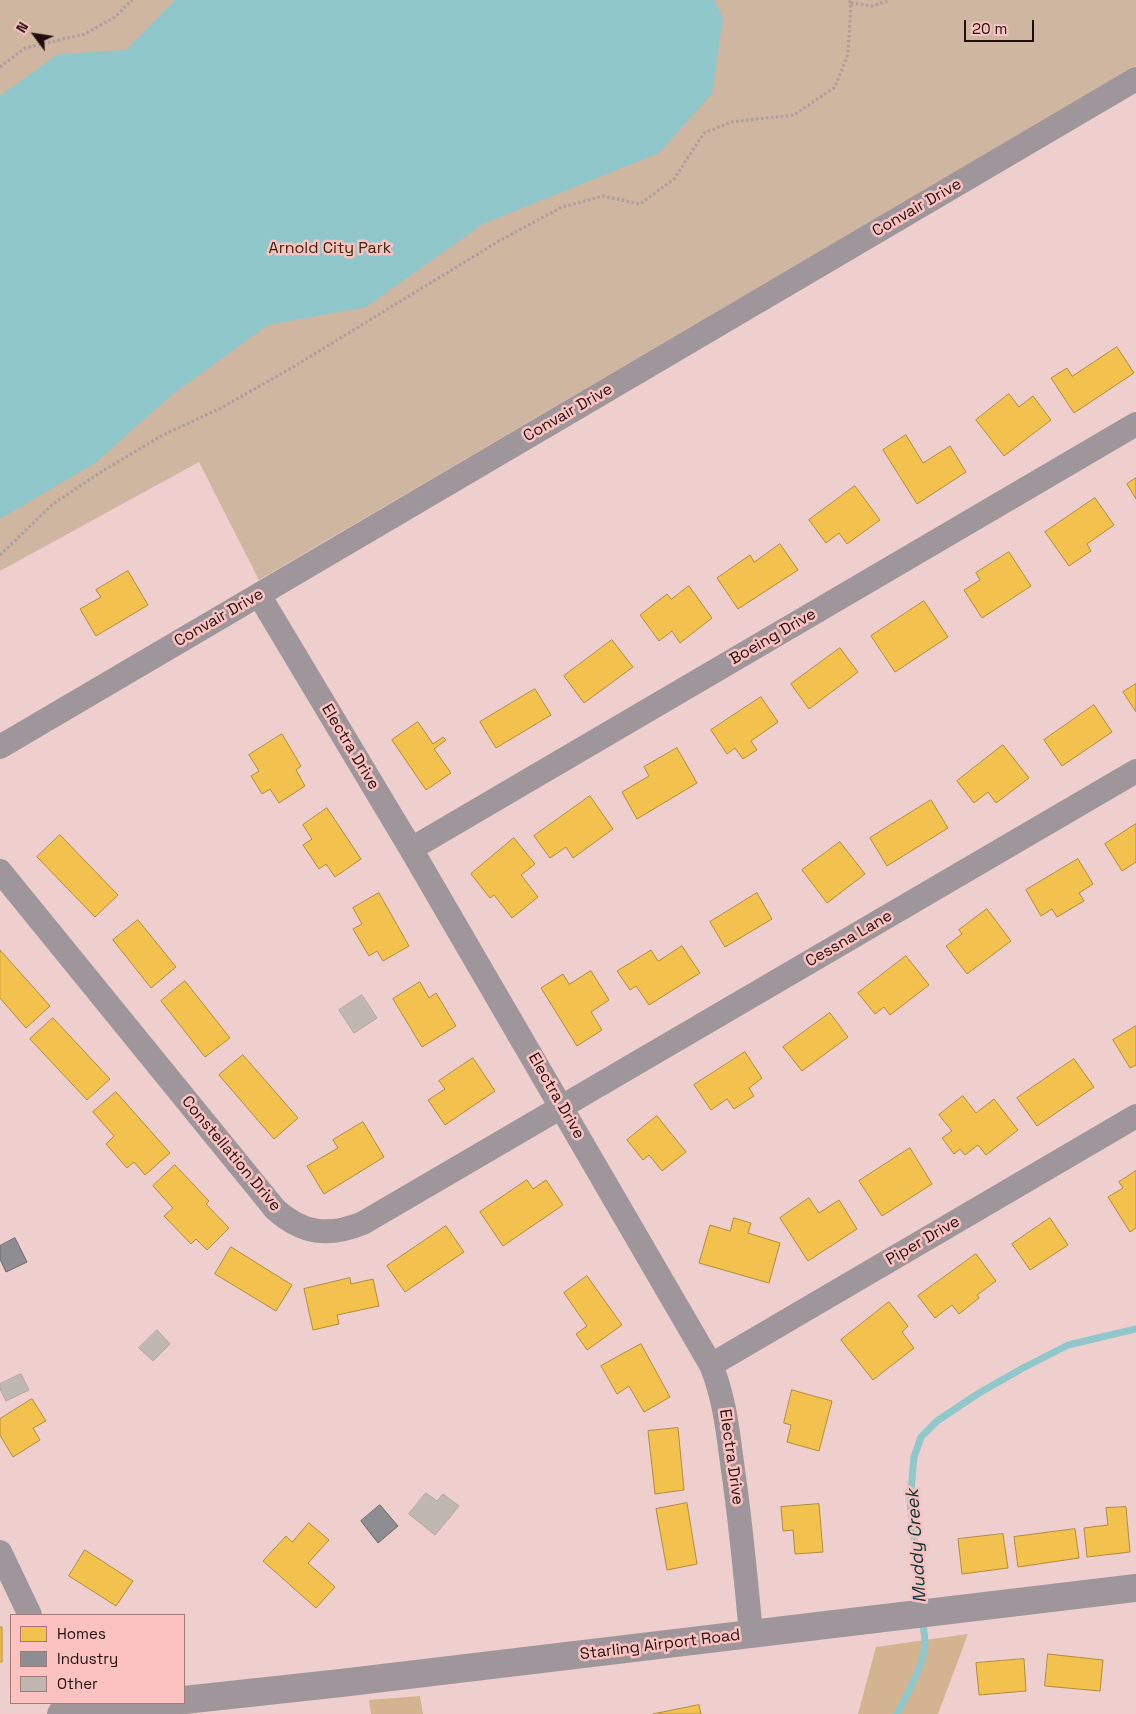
<!DOCTYPE html>
<html>
<head>
<meta charset="utf-8">
<style>
	body { margin:0 }
	#map { position:relative; width:1136px; height:1714px; overflow:hidden; background:#eecfcd; font-family:"Space Grotesk",sans-serif }
	canvas { display:block }
	.legend { position:absolute; left:10px; top:1614px; width:175px; height:90px; box-sizing:border-box; background:#fbc2c0; border:1px solid #a37a78; margin:0; padding:6px 9px; list-style:none; font-size:15px; color:#200d0d }
	.legend li { display:flex; align-items:center; gap:10px; height:25px }
	.legend b { width:25px; border:1px solid #a37a78 }
	.north { position:absolute; left:10px; top:10px; width:50px; height:50px; -webkit-text-stroke:4px #fbc2c0; paint-order:stroke; rotate:301deg; font-size:14px; font-weight:700; line-height:20px; text-align:center; color:#200d0d }
	.north::after { content:''; display:block; margin:auto; width:18px; height:22px; background:#200d0d; clip-path:polygon(50% 0,100% 100%,50% 72%,0 100%) }
	.scale { position:absolute; left:964px; top:20px; width:70px; height:22px; box-sizing:border-box; border:2px solid #200d0d; border-top:0; padding-left:6px; font-size:15px; line-height:18px; white-space:nowrap; color:#200d0d; -webkit-text-stroke:4px #fbc2c0; paint-order:stroke }
</style>
</head>
<body>
<div id="map">
<canvas width="1136" height="1714"></canvas>
<ul class="legend">
<li><b style="height:14px;background:#f2c14e"></b>Homes</li>
<li><b style="height:14px;background:#8d8d92"></b>Industry</li>
<li><b style="height:14px;background:#c0b8b0"></b>Other</li>
</ul>
<div class="north">N</div>
<div class="scale">20 m</div>
</div>
<script>
const c = document.querySelector('canvas').getContext('2d');
c.lineJoin = 'round';
function paint(path, color) { c.fillStyle = color; c.fill(path, 'evenodd'); }
function strokePath(path, color, width, dash) { c.strokeStyle = color; c.lineWidth = width; c.lineCap = dash ? 'butt' : 'round'; c.setLineDash(dash || []); c.stroke(path); }
function label(font, color, halo, rows, align = 'center') {
  c.font = font + ' "Space Grotesk",sans-serif'; c.lineWidth = 5; c.setLineDash([]); c.textBaseline = 'middle'; c.strokeStyle = halo; c.fillStyle = color; for (const [text, x, y, turn = 0] of rows) {
    c.save(); c.translate(x, y); c.rotate((+turn || 0) * Math.PI / 180); c.textAlign = isNaN(turn) ? turn : align; if (halo) c.strokeText(text, 0, 0); c.fillText(text, 0, 0); c.restore();
  }
}
const green = new Path2D(`
	M0,0H1136V66L259,580L199,462L0,571Z`);
const forest = new Path2D(`
	M968,1634L938,1714H858L876,1647Z
	M420,1696L423,1714H371L369,1700Z`);
const water = new Path2D(`
	M175,0H714L723,18L712,94L659,153L483,224L366,307L268,325L173,394L95,463L0,519V96L58,54L126,50Z`);
const homes = new Path2D(`
	M1117,347L1134,373L1074,413L1051,378L1067,368L1072,376Z
	M1009,394L1019,407L1033,396L1051,420L1004,456L976,420Z
	M906,435L923,463L950,446L966,472L917,504L883,450Z
	M1136,478V499L1127,484Z
	M855,486L880,520L847,544L839,533L826,543L809,520Z
	M1095,498L1114,525L1087,544L1091,551L1069,566L1045,532Z
	M780,544L798,570L738,609L717,578L750,555L754,562Z
	M1009,552L1031,586L982,618L964,590L980,580L976,573Z
	M128,571L148,605L96,636L80,609L101,597L96,590Z
	M689,586L712,618L680,643L672,631L659,641L640,615L667,594L671,599Z
	M924,601L948,637L895,672L871,636Z
	M612,640L633,667L584,703L564,676Z
	M840,648L858,672L809,709L791,684Z
	M1136,684V712L1123,692Z
	M535,689L551,715L496,748L480,722Z
	M761,697L778,722L751,741L757,750L743,759L735,748L727,754L711,730Z
	M1094,705L1112,732L1062,766L1044,740Z
	M418,722L433,744L443,737L446,740L434,749L451,773L426,790L392,740Z
	M282,734L301,766L296,770L305,786L279,803L270,789L262,794L251,776L259,771L249,755Z
	M1003,745L1029,778L996,803L988,792L974,803L957,781Z
	M677,748L697,783L637,819L622,792L649,776L644,767Z
	M590,796L613,829L573,858L566,847L550,858L534,836Z
	M931,800L948,828L887,866L870,838Z
	M327,808L361,859L335,877L326,864L319,869L303,845L312,839L303,825Z
	M1136,824V862L1122,871L1105,844Z
	M60,835L118,895L95,917L37,857Z
	M514,838L535,864L521,875L538,897L512,918L494,895L490,898L471,874Z
	M840,842L865,874L827,903L802,870Z
	M1078,859L1093,884L1079,893L1084,901L1057,917L1052,909L1041,916L1026,890Z
	M379,893L409,946L383,961L377,951L369,956L353,929L362,924L353,908Z
	M757,893L772,919L725,947L710,922Z
	M987,909L1011,941L967,974L946,946L962,934L959,930Z
	M138,920L176,967L151,988L113,940Z
	M682,946L700,973L649,1005L636,986L630,990L617,971L651,950L658,961Z
	M0,950L50,1006L26,1028L0,998Z
	M906,956L929,985L890,1015L884,1007L875,1014L858,993Z
	M591,971L609,1000L591,1012L602,1030L577,1046L541,988L563,974L569,984Z
	M185,981L230,1038L205,1057L161,1001Z
	M420,982L429,998L436,993L456,1026L422,1047L393,999Z
	M830,1013L848,1037L802,1071L783,1047Z
	M53,1018L110,1079L87,1100L30,1039Z
	M1136,1026V1065L1130,1068L1113,1040Z
	M745,1052L762,1078L749,1088L754,1096L734,1109L727,1099L711,1110L694,1085Z
	M243,1055L298,1118L274,1139L219,1075Z
	M473,1058L495,1091L445,1125L428,1100L445,1089L439,1081Z
	M1074,1059L1094,1087L1037,1126L1017,1098Z
	M116,1092L170,1153L145,1175L134,1162L127,1168L106,1144L114,1136L93,1112Z
	M963,1096L976,1113L994,1099L1018,1130L986,1155L978,1145L965,1155L960,1149L954,1154L942,1138L952,1131L939,1115Z
	M657,1116L686,1152L662,1171L649,1155L643,1160L627,1140Z
	M363,1122L384,1157L324,1194L307,1166L338,1148L333,1140Z
	M910,1148L932,1184L882,1216L859,1181Z
	M175,1165L209,1201L206,1204L229,1228L207,1250L196,1239L191,1244L164,1216L173,1208L153,1186Z
	M1136,1171V1228L1130,1232L1108,1197L1123,1188L1119,1182Z
	M527,1180L533,1189L546,1180L563,1205L503,1246L480,1212Z
	M809,1198L819,1213L839,1200L857,1229L808,1261L780,1218Z
	M734,1218L751,1223L748,1233L780,1243L769,1283L699,1263L710,1225L730,1231Z
	M1050,1218L1068,1245L1030,1270L1012,1244Z
	M446,1226L464,1252L405,1292L387,1266Z
	M231,1247L292,1285L276,1311L215,1274Z
	M976,1254L996,1281L977,1295L979,1298L959,1314L952,1305L935,1318L918,1296Z
	M587,1276L622,1325L587,1350L576,1334L587,1326L564,1293Z
	M350,1278L351,1284L373,1279L379,1306L337,1315L339,1324L313,1330L304,1289Z
	M889,1302L908,1326L902,1332L914,1348L873,1380L841,1340Z
	M641,1344L670,1397L644,1412L629,1386L617,1394L601,1366Z
	M792,1390L832,1401L819,1451L787,1442L791,1425L784,1423Z
	M32,1399L46,1421L33,1428L40,1440L13,1457L0,1435V1419Z
	M678,1428L684,1490L655,1494L648,1431Z
	M687,1503L697,1564L667,1570L656,1509Z
	M819,1504L823,1552L795,1554L793,1530L783,1531L781,1507Z
	M1126,1507L1130,1552L1087,1557L1084,1528L1108,1525L1106,1508Z
	M309,1523L329,1540L308,1563L335,1587L316,1608L263,1561L286,1536L292,1542Z
	M1075,1529L1079,1558L1018,1567L1014,1537Z
	M1003,1534L1008,1568L962,1574L958,1539Z
	M85,1550L133,1581L116,1606L69,1576Z
	M0,1627H2V1662H0Z
	M1048,1654L1103,1660L1100,1691L1045,1686Z
	M1024,1659L1026,1691L979,1695L976,1663Z
	M699,1705L701,1714H653Z`);
const industry = new Path2D(`
	M15,1238L27,1262L6,1272L0,1259V1246Z
	M380,1505L398,1526L378,1543L361,1521Z`);
const stream = new Path2D(`
	M922,1609L910,1501L914,1457L921,1437L937,1421L979,1393L1023,1368L1068,1345L1136,1329
	M897,1714C907,1694 923,1667 925,1644C925,1636 923,1628 923,1620`);
const building = new Path2D(`
	M362,995L377,1018L354,1033L339,1010Z
	M157,1330L170,1344L153,1361L139,1348Z
	M21,1374L29,1390L6,1401L0,1389V1384Z
	M426,1493L437,1501L443,1494L459,1506L435,1535L409,1514Z`);
const path = new Path2D(`
	M851,3L873,6L889,0
	M0,67L25,48L85,34L115,17L132,0
	M0,555L53,504L101,472L161,436L221,408L293,367L499,241L562,207L603,196L640,204L674,179L704,133L731,122L794,115L835,87L848,54L851,3L848,0`);
const minor = new Path2D(`
	M259,595L411,849L711,1365C725,1399 728,1434 733,1470C741,1525 746,1579 751,1634
	M0,747L1136,79
	M411,849L1136,424
	M0,871L275,1209C302,1234 329,1237 363,1223L1136,771
	M711,1365L1136,1116
	M0,1552L30,1615
	M173,1703L175,1714`);
const tertiary = new Path2D(`
	M184,1700L341,1683L1136,1588
	M61,1714L162,1703`);
const streetNames = [
	["Convair Drive",917,208,-30],
	["Convair Drive",568,413,-30],
	["Convair Drive",219,618,-30],
	["Boeing Drive",773,637,-30],
	["Electra Drive",350,747,59],
	["Cessna Lane",849,939,-30],
	["Electra Drive",556,1096,60],
	["Constellation Drive",231,1154,50],
	["Piper Drive",923,1241,-30],
	["Electra Drive",731,1457,82],
	["Starling Airport Road",660,1645,-7]
];
const parkNames = [
	["Arnold City Park",330,249]
];
const waterNames = [
	["Muddy Creek",917,1546,-94]
];
paint(green, '#cfb6a1');
paint(forest, '#d3b390');
paint(water, '#90c7ca');
paint(homes, '#f2c14e');
strokePath(homes, '#b38b3a', 1);
paint(industry, '#8d8d92');
strokePath(industry, '#6c676a', 1);
strokePath(stream, '#90c7ca', 7);
paint(building, '#c0b8b0');
strokePath(building, '#aea69e', 1);
strokePath(path, '#ac9d9f', 3, [2.5, 2.5]);
strokePath(minor, '#9e969a', 24);
strokePath(tertiary, '#9e969a', 28);
label('16px', '#200d0d', '#fbc2c0', streetNames);
label('16px', '#37280c', '#fbc2c0', parkNames);
label('italic 18px', '#033235', '#fbc2c0', waterNames);
</script>
</body>
</html>
